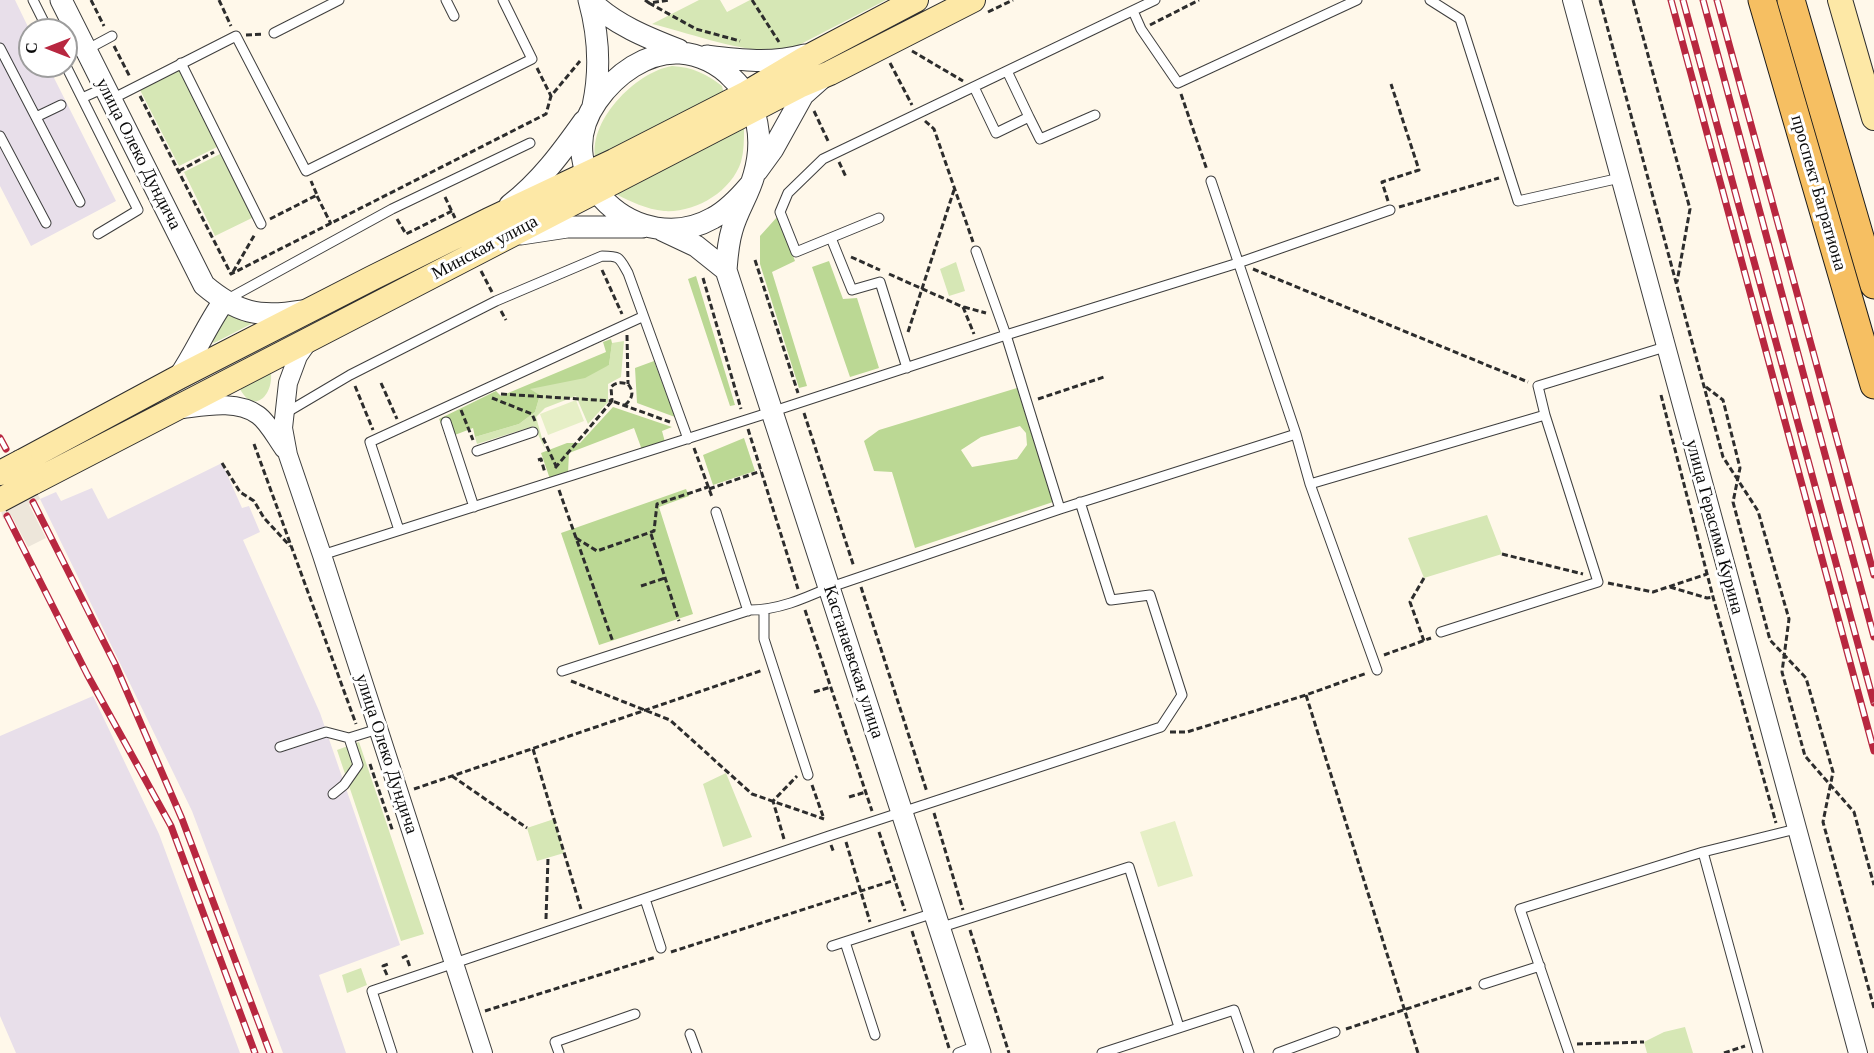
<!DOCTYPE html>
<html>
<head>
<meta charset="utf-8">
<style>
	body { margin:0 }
	#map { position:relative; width:1874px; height:1053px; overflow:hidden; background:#fff8ea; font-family:Georgia,serif }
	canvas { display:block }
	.north { position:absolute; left:18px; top:18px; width:60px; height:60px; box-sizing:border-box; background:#fff; border:2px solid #9d9d9d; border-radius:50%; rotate:270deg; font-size:16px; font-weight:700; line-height:24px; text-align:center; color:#0b0b0b }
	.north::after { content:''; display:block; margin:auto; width:21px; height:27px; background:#b82740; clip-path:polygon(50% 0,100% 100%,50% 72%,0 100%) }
</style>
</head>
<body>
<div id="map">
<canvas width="1874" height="1053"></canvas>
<div class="north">С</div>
</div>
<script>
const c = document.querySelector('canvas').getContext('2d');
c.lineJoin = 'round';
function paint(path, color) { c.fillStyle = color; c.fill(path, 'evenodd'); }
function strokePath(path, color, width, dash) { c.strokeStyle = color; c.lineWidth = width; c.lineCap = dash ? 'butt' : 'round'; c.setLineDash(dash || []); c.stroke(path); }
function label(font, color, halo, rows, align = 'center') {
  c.font = font + ' Georgia,serif'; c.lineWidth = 6; c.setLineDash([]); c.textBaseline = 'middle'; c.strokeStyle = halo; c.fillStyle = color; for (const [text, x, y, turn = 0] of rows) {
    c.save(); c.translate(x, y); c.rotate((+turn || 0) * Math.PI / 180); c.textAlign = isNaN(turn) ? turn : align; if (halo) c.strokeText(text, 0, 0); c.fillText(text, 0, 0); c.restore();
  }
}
const industrial = new Path2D(`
	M0,0H15L30,31V66H48L116,201L31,246L0,186Z
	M222,463L242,508L249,506L260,532L243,540L320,713L400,945L319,975L346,1053H283L192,811L40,499L56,492L61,501L92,488L108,519Z
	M93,696L159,834L240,1053H16L0,1016V736Z`);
const green = new Path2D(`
	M699,0H720L727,12L750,0H886L795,47C757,60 692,33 652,24Z
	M672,66C692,67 707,74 722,86L724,94L596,161C586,123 635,72 672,66Z
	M179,68L219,146L179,166L139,88Z
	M741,127L744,129C744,140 744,151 741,162C731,192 695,213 664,211C646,209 631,202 616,194Z
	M222,153L254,217L215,236L184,172Z
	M956,262L965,291L949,296L940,269Z
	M228,314L250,320L251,324L214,343L212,341C216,332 218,317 228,314Z
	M624,341L621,377L608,384V402L588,424L576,396L545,408L536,417L545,449L534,426L477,444L475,437L519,424L535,412L540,395L529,389L609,365L612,343Z
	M271,373C273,397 253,414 240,389Z
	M1487,515L1502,554L1424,578L1408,538Z
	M359,742L424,934L401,941L337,750Z
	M726,773L752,837L723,847L703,784Z
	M554,819L564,853L537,861L527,828Z
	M361,968L367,985L347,993L342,975Z
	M1685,1027L1693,1053H1647L1644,1042L1664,1032Z`);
const forest = new Path2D(`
	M778,216L795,261L772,272L807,386L799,388L760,264V236Z
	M829,261L843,299L857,298L879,368L850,377L812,267Z
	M696,276L735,405L730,406L688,279Z
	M611,339L612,343L609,365L585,378L530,389L540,395L535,412L519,424L475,437L473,428L447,438L439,419L496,391L501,396L606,352L603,342Z
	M654,361L675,417L637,403L635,368Z
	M1017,388L1053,502L915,548L892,472L874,471L864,441L879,430ZM1020,426L1026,433L1027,445L1017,459L972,467L961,450L981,437Z
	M613,407L672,427L662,431L665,442L642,450L634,428L569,453L568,473L550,479L541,453L567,443H580Z
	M744,438L755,471L713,485L703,455Z
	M686,489L689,496L659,507L693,614L599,645L561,533Z`);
const pitch = new Path2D(`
	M576,400L584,421L548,435L540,414Z
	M1175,821L1193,876L1158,887L1140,832Z`);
const plaza = new Path2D(`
	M35,488L40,499L29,505L46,538L28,547L11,515L3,519L0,506Z`);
const path = new Path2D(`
	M91,0L104,26
	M219,0L231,26
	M645,0L649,3L670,0
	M752,0L779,42
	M1600,0L1723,457L1758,511L1789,619L1782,672L1805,756L1854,812L1874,885
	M1633,0L1690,209L1677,282
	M649,3L696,29L740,41
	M988,12L1013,0
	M1150,25L1199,0
	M246,35L264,34
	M114,46L130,77
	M912,51L963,81
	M890,63L912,105
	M537,68L551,96
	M1181,94L1207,170
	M140,96L231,274L546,114L551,96L580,61
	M814,111L829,143
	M925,121L934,129L973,242
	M839,162L846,177
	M179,171L214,152
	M317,196L331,224
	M445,197L455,218
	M1388,201L1382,182L1419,170L1391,84
	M1399,207L1499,178
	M270,219L317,195L311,181
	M397,219L406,234L452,211
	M851,257L880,270
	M755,260L798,393
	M1253,269L1528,382
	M602,270L622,314
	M481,271L492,292
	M233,272L255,234
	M889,274L963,307L974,334
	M703,278L741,409
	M964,307L986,313
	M501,311L506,320
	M908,332L954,190
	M627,335L628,384
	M381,383L397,419
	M355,386L373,430
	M1706,387L1723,400L1740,468L1733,502L1770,640L1806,678L1833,772L1823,822L1874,1008
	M501,394L612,401L611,387C616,382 621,382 628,384C635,393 632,399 624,406
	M1661,395L1713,597L1776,823
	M492,398L532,414L535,421
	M1038,399L1104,377
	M461,410L473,440
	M804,413L854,567
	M748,429L798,589
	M543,438L556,466
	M254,444L356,724
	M694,448L712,497
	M538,460L541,459L545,473
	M222,463L240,492L254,501L264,518L290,546
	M555,468L612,401L670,422
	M709,489L761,471
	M559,490L613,642
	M651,534L679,621
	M576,538L597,551L654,531L657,504L708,487
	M1502,554L1583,574
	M1424,578L1410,602L1424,641
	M1608,583L1653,592L1707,574
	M641,586L665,578
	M861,587L927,792
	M1670,587L1707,598L1713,597
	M805,610L872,811
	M1384,655L1431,638
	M571,681L670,720L752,794L824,819
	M814,692L831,687
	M1306,695L1418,1053
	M1170,732H1187L1306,695L1367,673
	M533,749L581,909
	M370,764L393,832
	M452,776L527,828
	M812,785L824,819
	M414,789L763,670
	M849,797L866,792
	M934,813L963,910
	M879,832L905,911
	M784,839L773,801L797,776
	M846,842L870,922
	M831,845L834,853
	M546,919L548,858
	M970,930L1009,1053
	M912,931L949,1048
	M671,952L895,880
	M402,958L406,956L410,967
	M387,975L383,966L388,964
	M485,1011L656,957
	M1346,1029L1473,987
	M1577,1044L1644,1042
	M1724,1053L1745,1046`);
const service = new Path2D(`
	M33,0L48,30
	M446,0L454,16
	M1430,0L1460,19L1518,201L1620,178
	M1133,11L1141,29L1178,83L1357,0
	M274,33L339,0
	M0,48L80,202
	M86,50L112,36
	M181,63L261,224
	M66,66L82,98
	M974,87L996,133L1029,117L1007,71
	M110,100L236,36L306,171L532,59L503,0
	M36,117L61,105
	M1029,117L1040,139L1095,115
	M0,136L46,223
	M1211,181L1296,434L1310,484L1377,670
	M879,218L796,252L780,212L788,193L823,159L1155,0
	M98,234L138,210L82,98L104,88
	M831,238L852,290L880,282L907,368
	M976,251L1006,335L1060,509
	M226,300L392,209L530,143
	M284,414L350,375L496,301L602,256C620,256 619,257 628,273L688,439
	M446,422L474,507
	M477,451L533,432
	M1310,484L1545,415L1538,386L1665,347
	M716,512L748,611
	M399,530L370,442L642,317
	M322,555L771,412L1006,335L1238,263L1390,210
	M764,610V639L808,775
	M1441,632L1598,582L1545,415
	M562,671L750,610C778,610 803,599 828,588L1060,509L1296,434
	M280,747L326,732L349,738L378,729
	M333,794L344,785L358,765L349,738
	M1703,852L1758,1053
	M645,899L661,948
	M939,928L1129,867L1179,1027
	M845,942L875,1035
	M832,946L934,913
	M1484,984L1540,966
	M690,1034L697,1053
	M392,1053L372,991L829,836L1161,727L1182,695L1150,595L1111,600L1080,502
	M559,1053L555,1042L635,1014
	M958,1053L978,1045
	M1102,1053L1234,1010L1249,1053
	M1278,1053L1335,1032
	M1569,1053L1520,909L1703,852L1796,829`);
const minor = new Path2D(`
	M1572,0L1858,1053
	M310,339L298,356L288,383L283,428L288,455L322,555L483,1053
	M183,409C207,406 237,400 258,415C268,422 276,438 284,449`);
const tertiary = new Path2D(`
	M61,0L204,285C237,313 259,318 301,311
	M589,0C599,36 601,69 593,106
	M590,0C613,24 648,38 679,50
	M707,56C740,60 772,64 804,55
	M757,171L773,149L803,95L821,79
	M750,185C739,198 728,210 713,218C639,260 544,176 597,101C615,75 647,51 680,53C699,54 719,64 732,78C759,103 764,141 754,175C749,194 737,211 732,230C728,243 727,257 726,270L980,1053
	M510,205C540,182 562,152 584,121
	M662,230L696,246L726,270
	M521,234L567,227H642
	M179,377C196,352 207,325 224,301`);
const secondary = new Path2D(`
	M1840,0L1874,118
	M21,462L179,377L372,278L489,220L614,161L745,94L804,59L916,0
	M32,483L799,86L830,73L973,0`);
const primary = new Path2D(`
	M1762,0L1874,385
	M1791,0L1874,285`);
const rail = new Path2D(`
	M1671,0L1874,751
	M1683,0L1874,703
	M1703,0L1874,637
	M1717,0L1874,575
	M0,438L6,449
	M33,502L115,664L182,819L270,1053
	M7,516L87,674L171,826L255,1053`);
const secondaryBridge = new Path2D(`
	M0,473L21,462
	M0,500L32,483`);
const streetNames = [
	["улица Олеко Дундича",138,154,63],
	["проспект Багратиона",1818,193,74],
	["Минская улица",485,248,-28],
	["улица Герасима Курина",1714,527,75],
	["Кастанаевская улица",853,662,72],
	["улица Олеко Дундича",386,754,72]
];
paint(industrial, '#e8dfea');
paint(green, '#d6e7b5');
paint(forest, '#bbd894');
paint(pitch, '#e6efc6');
paint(plaza, '#ede6da');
strokePath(service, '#3e3e3e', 11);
strokePath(minor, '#3e3e3e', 20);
strokePath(tertiary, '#3e3e3e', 23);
strokePath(secondary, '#2d2d2d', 26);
strokePath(primary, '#1c1c1c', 29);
strokePath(path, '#2d2d2d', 3, [6, 3]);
strokePath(service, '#fff', 9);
strokePath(minor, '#fff', 18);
strokePath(tertiary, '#fff', 21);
strokePath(secondary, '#fde8a6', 24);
strokePath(primary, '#f6bf62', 27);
strokePath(rail, '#b82740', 7);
strokePath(rail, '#fff', 4.5, [14]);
strokePath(secondaryBridge, '#2d2d2d', 26, []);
strokePath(secondaryBridge, '#fde8a6', 24);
label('18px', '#0b0b0b', '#fff', streetNames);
</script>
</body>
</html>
